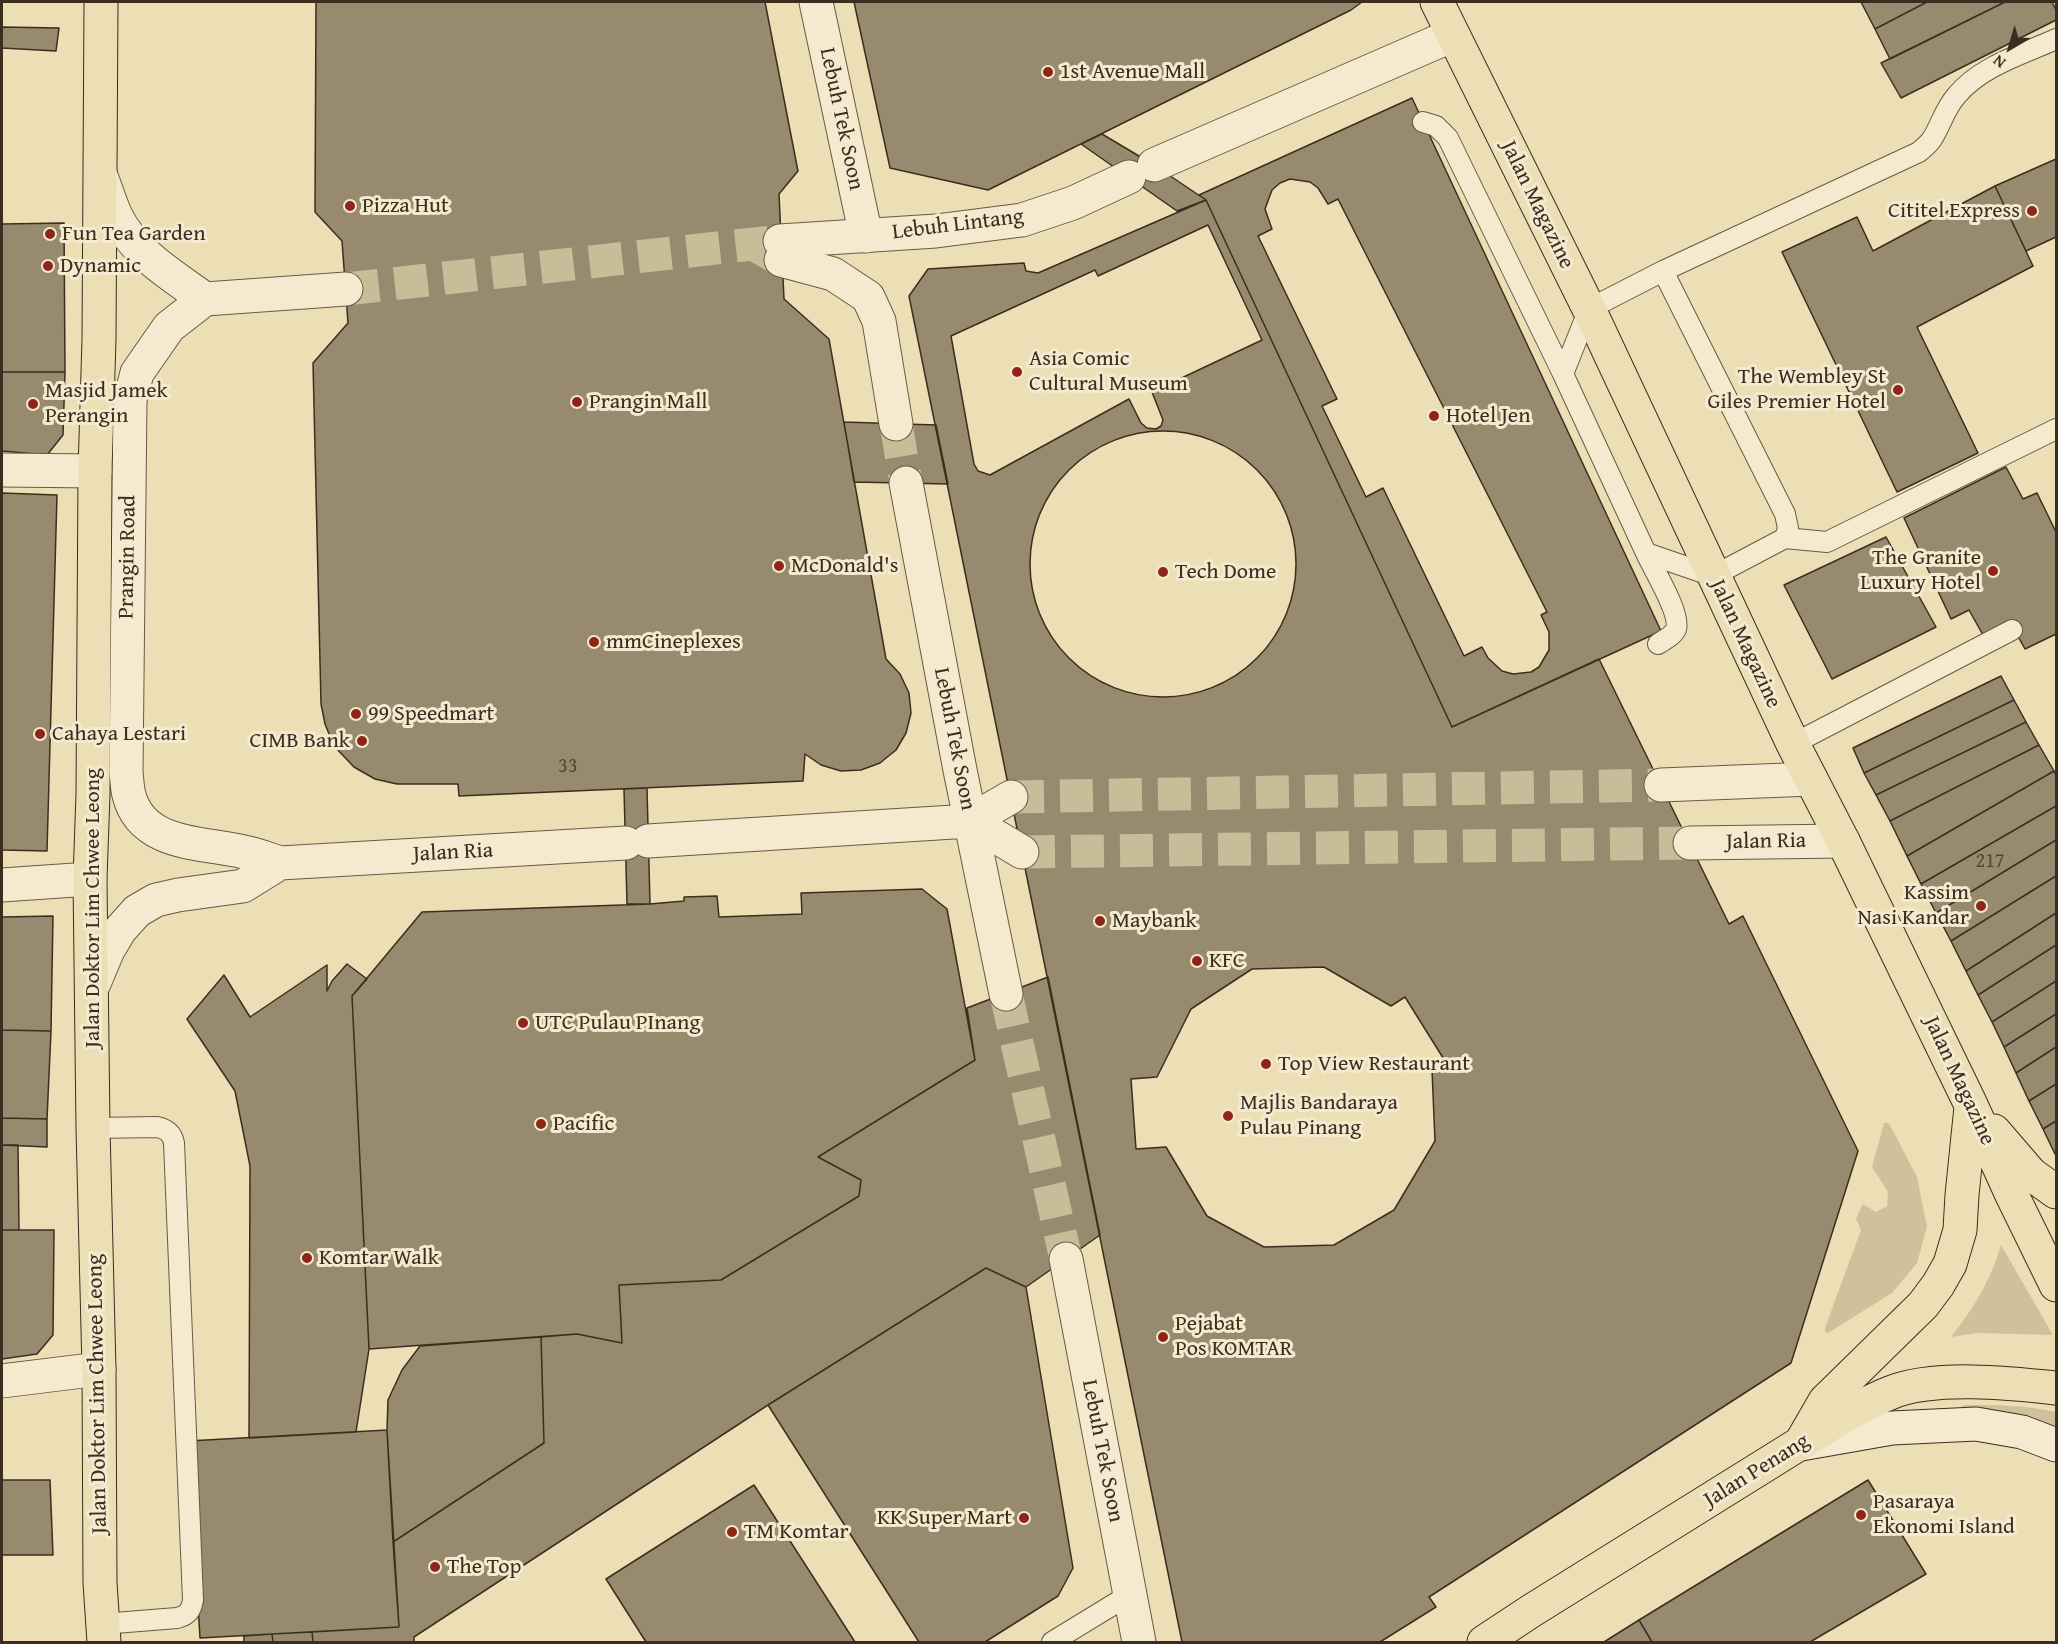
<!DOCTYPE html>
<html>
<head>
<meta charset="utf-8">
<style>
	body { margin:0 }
	#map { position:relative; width:2058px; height:1644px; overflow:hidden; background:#ecdfb6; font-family:"Gentium Book Plus",serif }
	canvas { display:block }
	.frame { position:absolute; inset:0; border:3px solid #3b2e1f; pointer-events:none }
	.north { position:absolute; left:1980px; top:18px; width:60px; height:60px; -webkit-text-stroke:4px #f3ead0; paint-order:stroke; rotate:218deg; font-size:16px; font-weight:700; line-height:24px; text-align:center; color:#3b2e1f }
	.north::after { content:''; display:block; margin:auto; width:21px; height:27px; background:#3b2e1f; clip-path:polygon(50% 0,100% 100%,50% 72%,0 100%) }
</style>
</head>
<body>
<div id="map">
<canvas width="2058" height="1644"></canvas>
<div class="frame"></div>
<div class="north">N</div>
</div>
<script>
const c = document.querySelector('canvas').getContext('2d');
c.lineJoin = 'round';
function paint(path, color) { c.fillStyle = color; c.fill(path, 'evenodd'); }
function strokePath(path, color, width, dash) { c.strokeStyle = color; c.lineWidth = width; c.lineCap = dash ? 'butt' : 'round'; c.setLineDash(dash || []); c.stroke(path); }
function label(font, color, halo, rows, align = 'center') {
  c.font = font + ' "Gentium Book Plus",serif'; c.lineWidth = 6; c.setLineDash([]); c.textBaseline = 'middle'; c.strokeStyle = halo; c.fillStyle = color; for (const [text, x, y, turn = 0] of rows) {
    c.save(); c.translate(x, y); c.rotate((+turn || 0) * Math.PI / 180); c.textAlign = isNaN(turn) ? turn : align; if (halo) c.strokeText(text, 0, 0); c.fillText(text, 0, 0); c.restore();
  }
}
const green = new Path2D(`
	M1884,1123H1888L1890,1125L1917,1177L1927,1227L1917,1263L1892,1293L1828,1333L1825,1332V1328L1861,1230L1856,1219L1863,1204L1876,1212L1887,1206L1888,1192L1872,1167Z
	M2001,1245L2053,1335L1977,1333L1951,1337C1973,1309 1991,1280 2001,1245Z
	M1963,1405C1994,1405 2026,1405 2056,1412V1426L2014,1414L1960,1409Z`);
const building = new Path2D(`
	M316,2H765L798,171L779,194L784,299L829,339L886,659L900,674L909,693L911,713L906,733L896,750L880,763L861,770L841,771L821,765L805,754L803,781L459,796L458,784H397L375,779L354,767L334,746L325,724L321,704L313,363L348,323L342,241L315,212Z
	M854,2H1362L1351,10L988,190L890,168Z
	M1861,2H1927L1875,29Z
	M1927,2H2005L1890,59L1875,29Z
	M2005,2H2052L2056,10V20L1901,98L1881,63Z
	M2,27L59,28L56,51L2,48Z
	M1412,98L1661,631L1452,727L1206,200L1199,195Z
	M1102,134L1154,165L1206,200L1177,211L1081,144Z
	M2056,159V237L2026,251L1995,186Z
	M1290,179L1310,182L1318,188L1328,204L1338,199L1547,612L1541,615L1549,632V650L1539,667L1531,672L1513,674L1502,671L1488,658L1482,647L1464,656L1383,488L1366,497L1322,406L1337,399L1258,236L1272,229L1265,209L1272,190L1280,183Z
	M1995,186L2033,266L1917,327L1978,453L1897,492L1782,252L1857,217L1873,251Z
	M1206,200L1452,727L1599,659L1729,924L1743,916L1858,1151L1791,1363L1429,1597L1436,1607L1380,1642H1182L909,296L928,269L1024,263L1026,271L1038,273Z
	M64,223L65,372H2V224Z
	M1208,225L1262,340L1152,392L1163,420L1161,426L1156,429L1147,428L1141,423L1129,399L990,475L978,471L974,464L951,336L1095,270L1098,276Z
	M2,372H65L63,435L47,455L2,451Z
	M844,422L936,425L948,484L854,482Z
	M1030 564a133 133 0 1 1 266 0a133 133 0 1 1-266 0Z
	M2006,467L2023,499L2037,493L2056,532V634L2025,649L2010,622L1983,635L1969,610L1951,619L1904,518Z
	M2,493L57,495L47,851L2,850Z
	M1886,537L1936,627L1832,679L1784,585Z
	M2001,676L2014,700L1864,773L1853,748Z
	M2014,700L2026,722L1876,795L1864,773Z
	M2026,722L2039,745L1890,821L1876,795Z
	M2039,745L2054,771L1907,856L1890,821Z
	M2054,771L2056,775V806L1921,884L1907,856Z
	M647,788L650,904H627L624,789Z
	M2056,806V840L1936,913L1921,884Z
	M2056,840V876L1951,941L1936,913Z
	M2056,876V913L1966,971L1951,941Z
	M922,889L947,909L975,1060L818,1157L861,1180L859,1196L721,1280L619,1285L622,1343L577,1334L369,1349L352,996L422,912L650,904L684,901V897L717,896L719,917L802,914L801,893Z
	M2056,913V945L1978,995L1966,971Z
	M53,916L51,1031L2,1030V917Z
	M2056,945V981L1992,1022L1978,995Z
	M347,964L367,979L352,996L369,1349L356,1432L249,1438L250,1166L235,1091L187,1019L224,975L250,1017L327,965V991L332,981Z
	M1324,967L1391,1006L1405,997L1445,1061L1432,1070L1435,1141L1394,1210L1334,1245L1264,1247L1207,1216L1166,1147L1136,1149L1131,1079L1157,1077L1191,1009L1252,969Z
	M1048,977L1100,1235L1026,1287L986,1268L768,1405L414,1637V1642H313L312,1632L399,1627L393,1542L544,1443L541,1337L577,1334L622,1343L619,1285L721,1280L859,1196L861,1180L818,1157L975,1060L967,1008Z
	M2056,981V1014L2004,1047L1992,1022Z
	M2056,1014V1047L2016,1073L2004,1047Z
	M2,1030L51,1031L47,1119L2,1118Z
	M2056,1047V1084L2029,1101L2016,1073Z
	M2056,1084V1121L2043,1129L2029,1101Z
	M2,1118L47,1119V1147L2,1145Z
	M2056,1121V1153L2055,1154L2043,1129Z
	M2,1145H18L19,1230H2Z
	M2,1230H54L53,1335L37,1354L2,1359Z
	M986,1268L1026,1287L1073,1568L1058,1596L985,1642H919L768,1405Z
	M541,1337L544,1443L393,1542L387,1430L388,1400L402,1370L420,1346Z
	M387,1430L399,1627L200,1638L188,1441Z
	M2,1480H50L53,1555H2Z
	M1868,1480L1926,1574L1810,1642H1652L1639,1620Z
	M754,1485L855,1642H646L606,1579Z
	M1639,1620L1652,1642H1604Z
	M312,1632L313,1642H273L272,1634Z
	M272,1634L273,1642H244V1636Z`);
const minorTunnel = new Path2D(`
	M753,244L781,260
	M896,424L906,483
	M1006,994L1066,1259`);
const tertiaryTunnel = new Path2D(`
	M346,289L780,241
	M1011,797L1661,785
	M1022,852L1690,843`);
const service = new Path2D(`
	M1423,122L1436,126L1448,138L1563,374
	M1663,271L1785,514L1788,528L1785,538L1713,576L1646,553L1563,374L1589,309L1663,271L1919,152C1923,148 1929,144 1932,139C1941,125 1945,108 1957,95C1981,66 2023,54 2056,39
	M1785,538L1827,542L2056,429
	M1646,553C1653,569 1681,613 1676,629C1673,636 1664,640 1658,644
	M1793,744L2012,630
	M93,1128L157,1127C167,1129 172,1133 174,1143L193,1600C191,1611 188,1615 177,1618L102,1624
	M1052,1642L1129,1595`);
const minor = new Path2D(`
	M816,2L866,236
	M781,260L833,274L868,297L879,321L896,424
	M2,470L95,471
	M906,483L960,770L1006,994
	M2,885L90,879
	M1066,1259L1139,1642
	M2,1381L99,1369`);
const tertiary = new Path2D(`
	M1154,165L1453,35
	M101,176C106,189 110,203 116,216C134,253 173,276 205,299
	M780,241L936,231L1022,220L1073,203L1129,177
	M205,299L169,327L137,373L130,400L126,772C127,780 127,788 129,795C142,847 204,842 244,852C256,854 268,859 280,863L626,843
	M205,299L346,289
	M1661,785L1811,779
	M970,821L1022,852
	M648,841L970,821L1011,797
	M1690,843L1843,841
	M92,988L108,950L120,930L137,911L156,900L178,895L243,886L280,863`);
const secondary = new Path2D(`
	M1801,1444L1892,1428L1976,1424L2022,1432L2056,1445`);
const primary = new Path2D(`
	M101,2L99,339L95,471L93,794L90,879L93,1128L99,1369L100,1583L104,1642
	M1437,2L1589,309L1793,744L1843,841L1971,1105L2011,1193L2056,1285
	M1994,1131L2031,1174L2056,1192
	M1803,1439L1825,1401L1923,1305L1938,1285L1950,1264L1960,1230L1962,1195L1971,1107
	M1484,1642L1531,1611L1844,1416C1859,1408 1874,1399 1890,1393C1933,1375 2010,1383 2056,1388`);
const markers = [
	[1048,72,6,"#8f2418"],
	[350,206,6,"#8f2418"],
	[2032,211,6,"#8f2418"],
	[50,234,6,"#8f2418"],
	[48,266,6,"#8f2418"],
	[1017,372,6,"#8f2418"],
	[1898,390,6,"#8f2418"],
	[577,402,6,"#8f2418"],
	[33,404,6,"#8f2418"],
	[1434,416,6,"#8f2418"],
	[779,566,6,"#8f2418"],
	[1993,571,6,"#8f2418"],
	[1163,572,6,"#8f2418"],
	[594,642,6,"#8f2418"],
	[356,714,6,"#8f2418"],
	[40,734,6,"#8f2418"],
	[362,741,6,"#8f2418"],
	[1981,906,6,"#8f2418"],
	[1100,921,6,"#8f2418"],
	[1197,961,6,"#8f2418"],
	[523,1023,6,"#8f2418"],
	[1266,1064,6,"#8f2418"],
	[1228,1116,6,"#8f2418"],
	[541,1124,6,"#8f2418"],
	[307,1258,6,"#8f2418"],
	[1163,1337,6,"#8f2418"],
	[1861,1515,6,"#8f2418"],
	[1024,1518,6,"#8f2418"],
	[732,1532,6,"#8f2418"],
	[435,1567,6,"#8f2418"]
];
const numberNames = [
	["33",568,767],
	["217",1990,862]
];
const poiNames = [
	["1st Avenue Mall",1060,72],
	["Pizza Hut",362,206],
	["Cititel Express",2020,211,"right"],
	["Fun Tea Garden",62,234],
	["Dynamic",60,266],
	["Asia Comic",1029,359],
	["Cultural Museum",1029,384],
	["The Wembley St",1886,377,"right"],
	["Giles Premier Hotel",1886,402,"right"],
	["Masjid Jamek",45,391],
	["Perangin",45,416],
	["Prangin Mall",589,402],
	["Hotel Jen",1446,416],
	["The Granite",1981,558,"right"],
	["Luxury Hotel",1981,583,"right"],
	["McDonald's",791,566],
	["Tech Dome",1175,572],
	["mmCineplexes",606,642],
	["99 Speedmart",368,714],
	["Cahaya Lestari",52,734],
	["CIMB Bank",350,741,"right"],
	["Kassim",1969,893,"right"],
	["Nasi Kandar",1969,918,"right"],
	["Maybank",1112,921],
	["KFC",1209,961],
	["UTC Pulau PInang",535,1023],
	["Top View Restaurant",1278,1064],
	["Majlis Bandaraya",1240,1103],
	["Pulau Pinang",1240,1128],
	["Pacific",553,1124],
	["Komtar Walk",319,1258],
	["Pejabat",1175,1324],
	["Pos KOMTAR",1175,1349],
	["Pasaraya",1873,1502],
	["Ekonomi Island",1873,1527],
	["KK Super Mart",1012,1518,"right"],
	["TM Komtar",744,1532],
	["The Top",447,1567]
];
const streetNames = [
	["Lebuh Tek Soon",841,119,78],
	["Jalan Magazine",1537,205,64],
	["Lebuh Lintang",958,225,-7],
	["Prangin Road",128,557,-89],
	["Jalan Magazine",1745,644,65],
	["Lebuh Tek Soon",954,739,79],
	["Jalan Ria",1766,842,-1],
	["Jalan Ria",453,853,-3],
	["Jalan Doktor Lim Chwee Leong",93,908,-90],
	["Jalan Magazine",1959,1081,65],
	["Jalan Doktor Lim Chwee Leong",98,1394,-91],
	["Lebuh Tek Soon",1102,1451,79],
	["Jalan Penang",1757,1471,-32]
];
paint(green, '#cec19c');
paint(building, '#978a6e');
strokePath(building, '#3b2e1f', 1.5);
strokePath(minorTunnel, '#c9bc98', 33, [33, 16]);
strokePath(tertiaryTunnel, '#c9bc98', 33, [33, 16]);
strokePath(service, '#675a45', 22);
strokePath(minor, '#675a45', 35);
strokePath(tertiary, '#675a45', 35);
strokePath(secondary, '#3b2e1f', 35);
strokePath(primary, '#3b2e1f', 35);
strokePath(service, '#f3ead0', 20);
strokePath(minor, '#f3ead0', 33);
strokePath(tertiary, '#f3ead0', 33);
strokePath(secondary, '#f3ead0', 33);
strokePath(primary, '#ecdfb6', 33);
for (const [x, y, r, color] of markers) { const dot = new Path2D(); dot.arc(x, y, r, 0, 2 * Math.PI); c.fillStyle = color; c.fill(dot); strokePath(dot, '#f3ead0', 2); }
label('20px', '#524533', null, numberNames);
label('22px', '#3b2e1f', '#f3ead0', poiNames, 'left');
label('22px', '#3b2e1f', '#f3ead0', streetNames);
</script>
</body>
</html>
